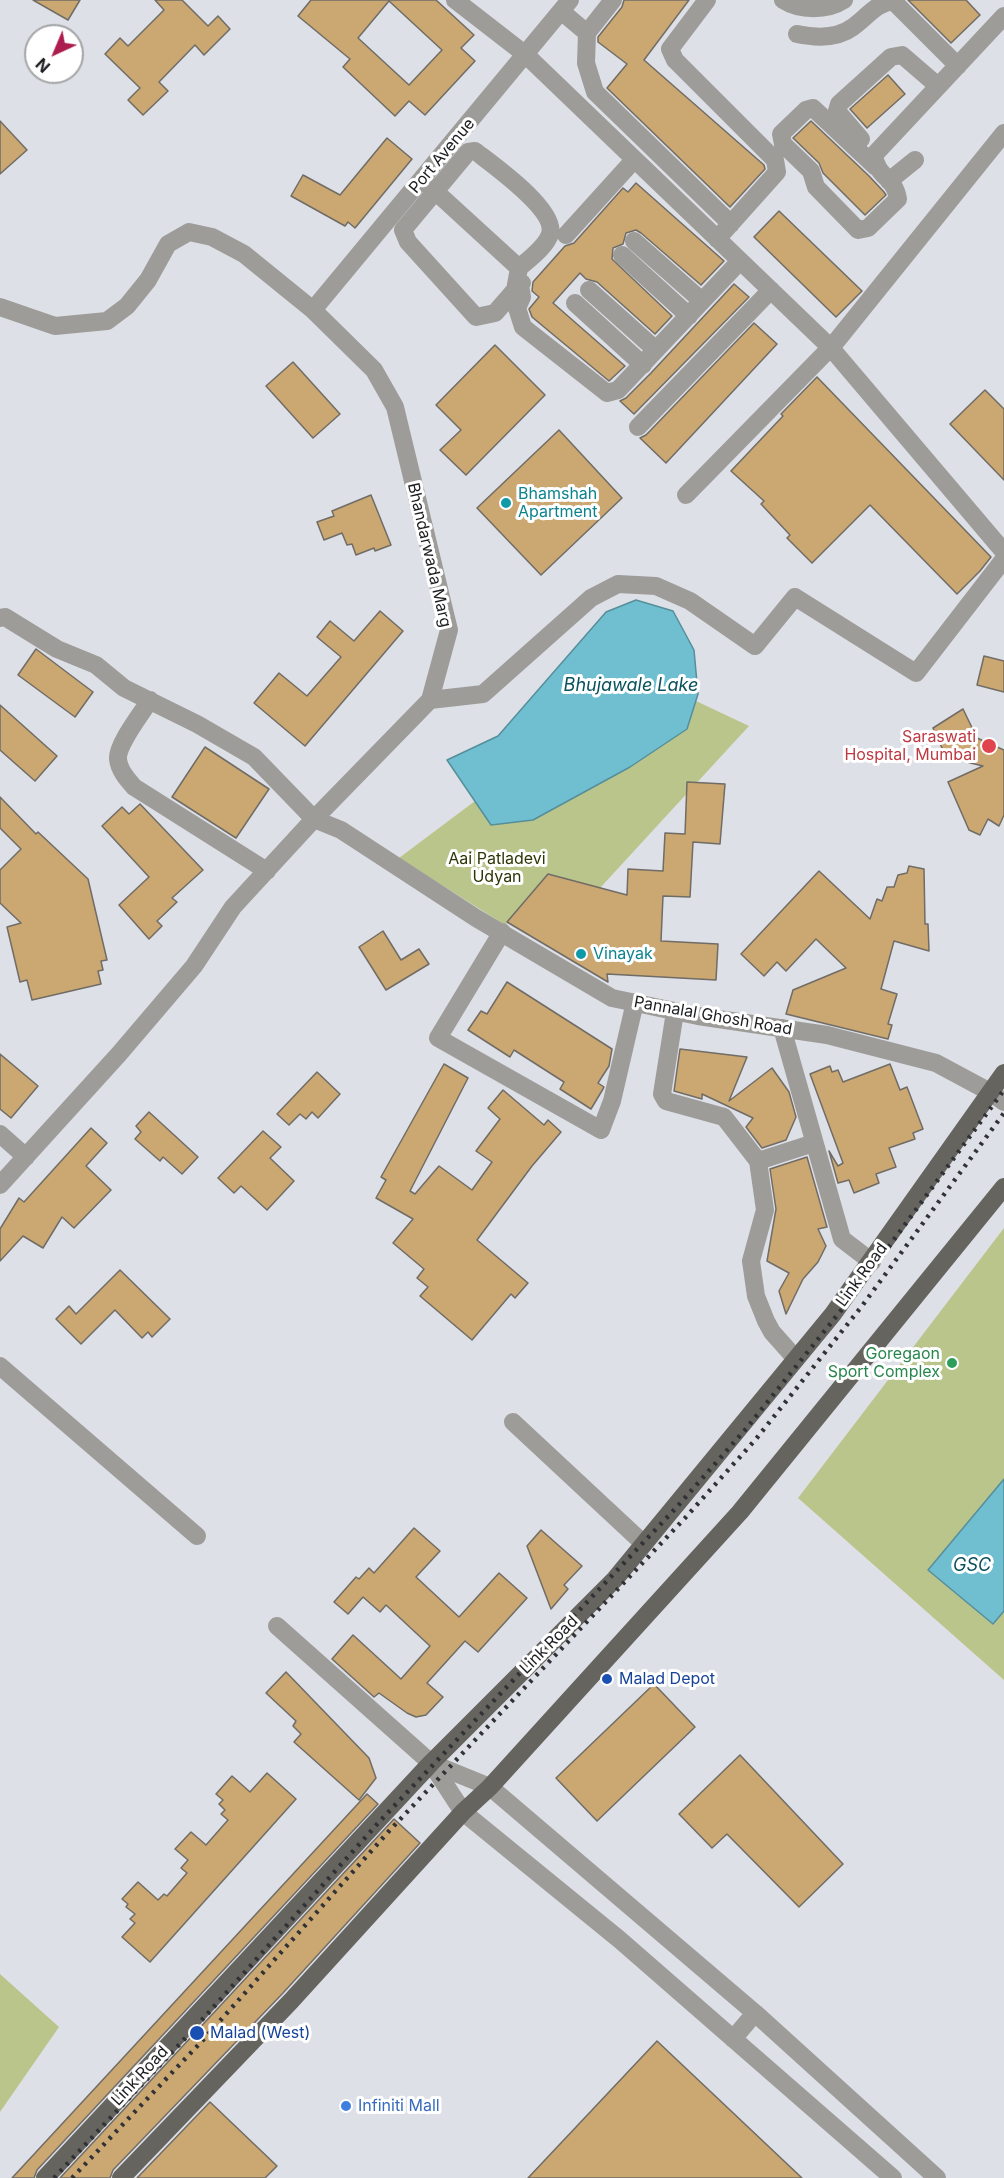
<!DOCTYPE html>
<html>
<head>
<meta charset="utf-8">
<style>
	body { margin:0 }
	#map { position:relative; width:1004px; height:2178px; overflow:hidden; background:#dee0e7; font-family:Inter,sans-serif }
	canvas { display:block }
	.north { position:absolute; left:24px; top:24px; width:60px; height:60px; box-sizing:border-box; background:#fff; border:2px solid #a4a5a6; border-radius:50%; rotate:224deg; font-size:16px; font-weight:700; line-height:24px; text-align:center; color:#1c1d20 }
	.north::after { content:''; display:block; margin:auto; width:21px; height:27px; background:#ad1c4e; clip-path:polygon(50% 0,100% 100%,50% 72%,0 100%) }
</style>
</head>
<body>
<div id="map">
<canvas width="1004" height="2178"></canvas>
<div class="north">N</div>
</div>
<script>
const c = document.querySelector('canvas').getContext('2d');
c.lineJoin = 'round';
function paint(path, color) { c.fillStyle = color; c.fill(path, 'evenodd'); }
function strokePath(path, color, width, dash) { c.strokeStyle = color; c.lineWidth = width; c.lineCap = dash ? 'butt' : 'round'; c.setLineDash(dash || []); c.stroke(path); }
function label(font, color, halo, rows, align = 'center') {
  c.font = font + ' Inter,sans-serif'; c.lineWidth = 6; c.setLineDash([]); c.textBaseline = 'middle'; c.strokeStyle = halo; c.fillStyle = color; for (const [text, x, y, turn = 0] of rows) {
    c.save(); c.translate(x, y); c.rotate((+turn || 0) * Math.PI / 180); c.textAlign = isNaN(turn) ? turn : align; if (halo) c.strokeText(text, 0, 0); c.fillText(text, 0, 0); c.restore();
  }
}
const green = new Path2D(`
	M696,701L749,726L600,888L548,874L505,925L399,858L475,801L491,825L533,819L630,767L687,729Z
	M1004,1228V1680L798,1498Z
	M0,1974L59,2027L0,2112Z`);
const water = new Path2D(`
	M636,600L673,611L694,650L698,694L687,729L630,767L533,820L491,825L447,760L498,736L606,612Z
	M1004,1479V1611L993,1624L928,1570Z`);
const building = new Path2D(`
	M33,0H80L68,20Z
	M155,0H182L208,26L218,16L230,29L204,55L195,45L159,82L168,91L143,115L128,100L140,88L105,54L120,38L128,46L164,10Z
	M311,0H436L474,35L461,48L475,61L425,115L409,101L395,116L343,67L350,59L298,16ZM389,1L442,50L409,85L358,38Z
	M624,0H689L644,60L764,165L765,169L730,207L607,88L627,64L598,42V37L622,7Z
	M908,0H966L980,15L951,43Z
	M888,75L905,94L867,128L850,109Z
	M0,121L27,150L0,174Z
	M811,121L869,176L884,192L886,195L865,215L823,173L819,163L793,138Z
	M387,138L412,159L355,228L348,222L345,226L291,196L303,175L340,195Z
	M636,183L724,261L701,285L641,233L636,230L626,233L623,244L613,248L612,259L672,316L655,334L597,282L586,279L580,273L553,303L625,366L609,381L532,317L529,309L539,297L532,291L533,282L565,246L574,243L623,188L628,192Z
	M779,211L862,291L836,317L754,237Z
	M734,284L749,297L634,414L620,401L626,398L651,373Z
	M754,323L777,344L666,463L640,438L646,435Z
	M495,345L545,395L466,475L440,450L461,430L436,405Z
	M293,362L340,414L313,438L266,386Z
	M817,377L991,557L980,571L957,594L870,505L812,563L787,538L790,535L761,504L764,501L731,471L783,416L781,414Z
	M985,390L1004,409V480L950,424Z
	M559,430L622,498L541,575L477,508Z
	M371,495L391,545L375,551L374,548L356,555L352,544L347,545L342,533L324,540L317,522L334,516L332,511Z
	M380,611L403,631L305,746L254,703L279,673L307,696L341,657L317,637L330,621L354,641Z
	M36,649L93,692L75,717L18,675Z
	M984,656L1004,661V692L977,685Z
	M0,705L57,756L35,781L0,750Z
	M963,709L977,738L1004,750V815L999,826L988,819L980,835L969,830L948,782L983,766L946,757L933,728Z
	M205,747L269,789L236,838L172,797Z
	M687,782L725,784L720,844L693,842L690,897L663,896L661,941L718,944L716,980L607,974L608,982L507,922L548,874L627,895L628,869L663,871L665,833L685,834Z
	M0,797L36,834L38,832L88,879L107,960L101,961L103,970L98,971L101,984L32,1000L27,980L20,982L7,927L21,923L0,903V870L21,849L0,828Z
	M140,804L203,870L172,898L177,902L157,921L162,926L149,939L119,905L149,877L102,826L122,807L129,814Z
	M909,866L924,869L925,924H928L929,951L894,941L881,989L897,994L888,1024L892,1025L888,1039L786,1014L793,990L846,968L816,939L786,971L777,962L764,976L741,954L819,871L870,919L877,899L882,901L887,887H894L898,875L907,873Z
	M383,931L401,960L419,949L429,964L386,990L359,947Z
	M507,982L612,1049L609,1066L598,1083L604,1087L603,1089L591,1109L560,1089L564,1082L514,1050L510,1057L468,1030L481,1011L487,1014Z
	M680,1049L747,1057L729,1101L772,1068L789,1092L796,1117L786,1140L762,1148L746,1127L753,1118L702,1094V1099L674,1091Z
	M0,1054L38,1086L11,1118L0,1109Z
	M444,1064L468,1078L410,1191L415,1194L439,1166L472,1190L492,1162L476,1151L500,1119L488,1108L503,1090L544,1125L548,1120L561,1132L532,1166L477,1240L528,1283L515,1298L511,1294L472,1340L420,1296L428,1287L417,1278L424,1269L393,1243L413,1219L376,1198L386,1180L381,1177Z
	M890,1064L900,1090L907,1087L923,1129L913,1133L915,1139L889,1148L896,1167L876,1174L879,1183L854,1193L849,1180L838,1183L829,1151L838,1166L843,1163L810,1074L830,1066L832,1072L838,1070L843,1082Z
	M317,1072L340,1094L318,1118L312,1112L306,1119L300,1114L289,1125L277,1114Z
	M149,1112L198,1157L182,1174L163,1157L160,1161L135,1139L141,1132L136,1126Z
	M91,1128L107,1143L86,1166L111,1190L74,1228L62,1217L43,1248L23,1236L0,1261V1229L19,1198L24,1202Z
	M263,1131L281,1147L270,1158L294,1181L267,1210L241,1186L234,1193L218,1178Z
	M807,1157L827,1227L818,1229L826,1246L818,1262L803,1279L786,1314L779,1291L789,1273L767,1261L776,1209L770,1169Z
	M120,1270L170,1319L152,1337L148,1332L142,1338L115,1310L81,1344L56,1319L69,1306L76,1314Z
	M414,1528L440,1551L416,1577L459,1617L499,1573L527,1598L478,1652L465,1641L427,1683L443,1697L426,1715L416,1717L407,1713L379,1693L374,1697L332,1659L353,1635L401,1679L430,1646L386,1605L380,1612L363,1597L348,1614L334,1602L356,1577L359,1579L369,1568L374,1573Z
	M541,1530L582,1566L564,1585L568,1589L551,1609L527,1546Z
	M286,1672L369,1758L376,1778L359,1800L294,1742L301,1734L293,1726L296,1721L266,1693Z
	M654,1684L695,1727L597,1821L556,1778Z
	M740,1755L843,1864L799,1907L727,1834L712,1848L679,1814Z
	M267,1773L296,1799L150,1962L122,1937L135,1923L130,1919L135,1914L126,1907L128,1904L122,1899L138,1882L158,1900L164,1894L167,1896L187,1873L181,1868L188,1860L175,1849L191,1832L206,1845L228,1820L221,1814L225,1810L219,1804L223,1800L216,1794L232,1776L250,1792Z
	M367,1794L378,1804L37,2170L34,2178H12Z
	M394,1819L420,1843L283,1993L113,2170L110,2178H60Z
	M657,2041L802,2178H528Z
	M210,2102L277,2166L265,2178H137Z`);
const minor = new Path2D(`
	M455,0L526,55L831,348L1004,552
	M613,0L587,33L586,63L595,92L731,224
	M707,0L670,49L675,60L775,160L777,172L717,239
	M783,0C800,11 827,11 844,0
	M561,11L587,33
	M797,34C816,38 837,39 853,27C867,17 876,3 893,1L958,66
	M861,139L837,111L839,104L891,57L902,55L938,86
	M876,167L813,108L806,110L781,134L783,144L811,171L816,187L858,230L868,228L898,199C895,177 877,178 874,155L1004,16
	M423,180L436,192L519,268L515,290L495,313L476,317L408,242L403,230L468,152L475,151C493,165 557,210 550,234C546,247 529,259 519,268
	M889,181L915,160
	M566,235L633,161
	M634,241L702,301
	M622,255L689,316
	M522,283L520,285L522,297L517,308L523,327L607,393L618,390L740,261
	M589,290L656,350
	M575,303L643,365
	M0,307L55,326L107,321L127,306L148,280L168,244L189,232L212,237L244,254L313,310L374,370L395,407L449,630L430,700L314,819L233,907L194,966L119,1054L0,1185
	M313,310L570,0
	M638,427L771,290
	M686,495L834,344L1004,133
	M0,618L5,617L57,649L96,665L124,688L197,724L254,757L314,819L341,830L476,918L612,998L698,1016L827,1035L936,1063L990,1092L1004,1102
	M150,700C142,713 117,744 118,759C119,770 127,779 134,787L267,871
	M430,700L483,694L591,598L618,584L656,586L690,601L755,646L795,597L916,673L1004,559
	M502,932L438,1038L601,1130L612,1101L635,1002
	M675,1012L662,1094L666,1101L724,1117L758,1161
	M782,1028L842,1239L872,1262
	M0,1134L26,1157
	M796,1359L772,1332L766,1321L756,1296L751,1261L765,1210L758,1161L814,1143
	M0,1366L197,1536
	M513,1422L644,1544
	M277,1626L431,1763L463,1812L620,1940L893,2178
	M431,1763L490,1787L755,2013L937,2178
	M733,2039L755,2013`);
const major = new Path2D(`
	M45,2178L431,1763L615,1579L833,1314L1004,1073
	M121,2178L291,2001L463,1812L490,1787L740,1512L1004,1187`);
const rail = new Path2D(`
	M54,2178L193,2030L380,1821L675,1509L745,1430L851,1298L1004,1090
	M72,2178L203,2040L390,1830L685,1518L756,1439L862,1306L1004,1113`);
const markers = [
	[506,503,6,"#0f9aa8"],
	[989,746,8,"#e0444e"],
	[581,954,6,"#0f9aa8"],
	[952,1363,6,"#2e9e5b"],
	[607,1679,6,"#1a4fb4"],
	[197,2033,8,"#1a4fb4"],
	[346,2106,6,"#3f7fe0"]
];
const streetNames = [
	["Port Avenue",442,156,-50],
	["Bhandarwada Marg",429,555,77],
	["Pannalal Ghosh Road",713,1016,10],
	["Link Road",862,1275,-54],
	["Link Road",549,1645,-45],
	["Link Road",140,2076,-47]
];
const cultureNames = [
	["Bhamshah",518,494],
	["Apartment",518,512],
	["Vinayak",593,954]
];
const healthNames = [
	["Saraswati",976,737],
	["Hospital, Mumbai",976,755]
];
const parkNames = [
	["Aai Patladevi",497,859],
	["Udyan",497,877]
];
const leisureNames = [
	["Goregaon",940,1354],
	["Sport Complex",940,1372]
];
const transitNames = [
	["Malad Depot",619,1679],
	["Malad (West)",210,2033]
];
const shopNames = [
	["Infiniti Mall",358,2106]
];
const waterNames = [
	["Bhujawale Lake",631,686],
	["GSC",972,1566]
];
paint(green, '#bac58c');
paint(water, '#6fbfd0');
strokePath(water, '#568e9b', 1.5);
paint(building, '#cba772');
strokePath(building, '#706c66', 1.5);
strokePath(minor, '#9d9c99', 18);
strokePath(major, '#66645f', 18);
strokePath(rail, '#313235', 4.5, [3, 6]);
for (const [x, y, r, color] of markers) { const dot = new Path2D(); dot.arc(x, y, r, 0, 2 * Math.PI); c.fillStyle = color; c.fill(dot); strokePath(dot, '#fff', 2); }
label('16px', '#1c1d20', '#fff', streetNames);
label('16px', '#0d838f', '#fff', cultureNames, 'left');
label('16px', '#be3a42', '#fff', healthNames, 'right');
label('16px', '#2f3606', '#fff', parkNames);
label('16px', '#27864d', '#fff', leisureNames, 'right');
label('16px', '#164399', '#fff', transitNames, 'left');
label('16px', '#366cbe', '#fff', shopNames, 'left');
label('italic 18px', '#0a525e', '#fff', waterNames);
</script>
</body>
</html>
